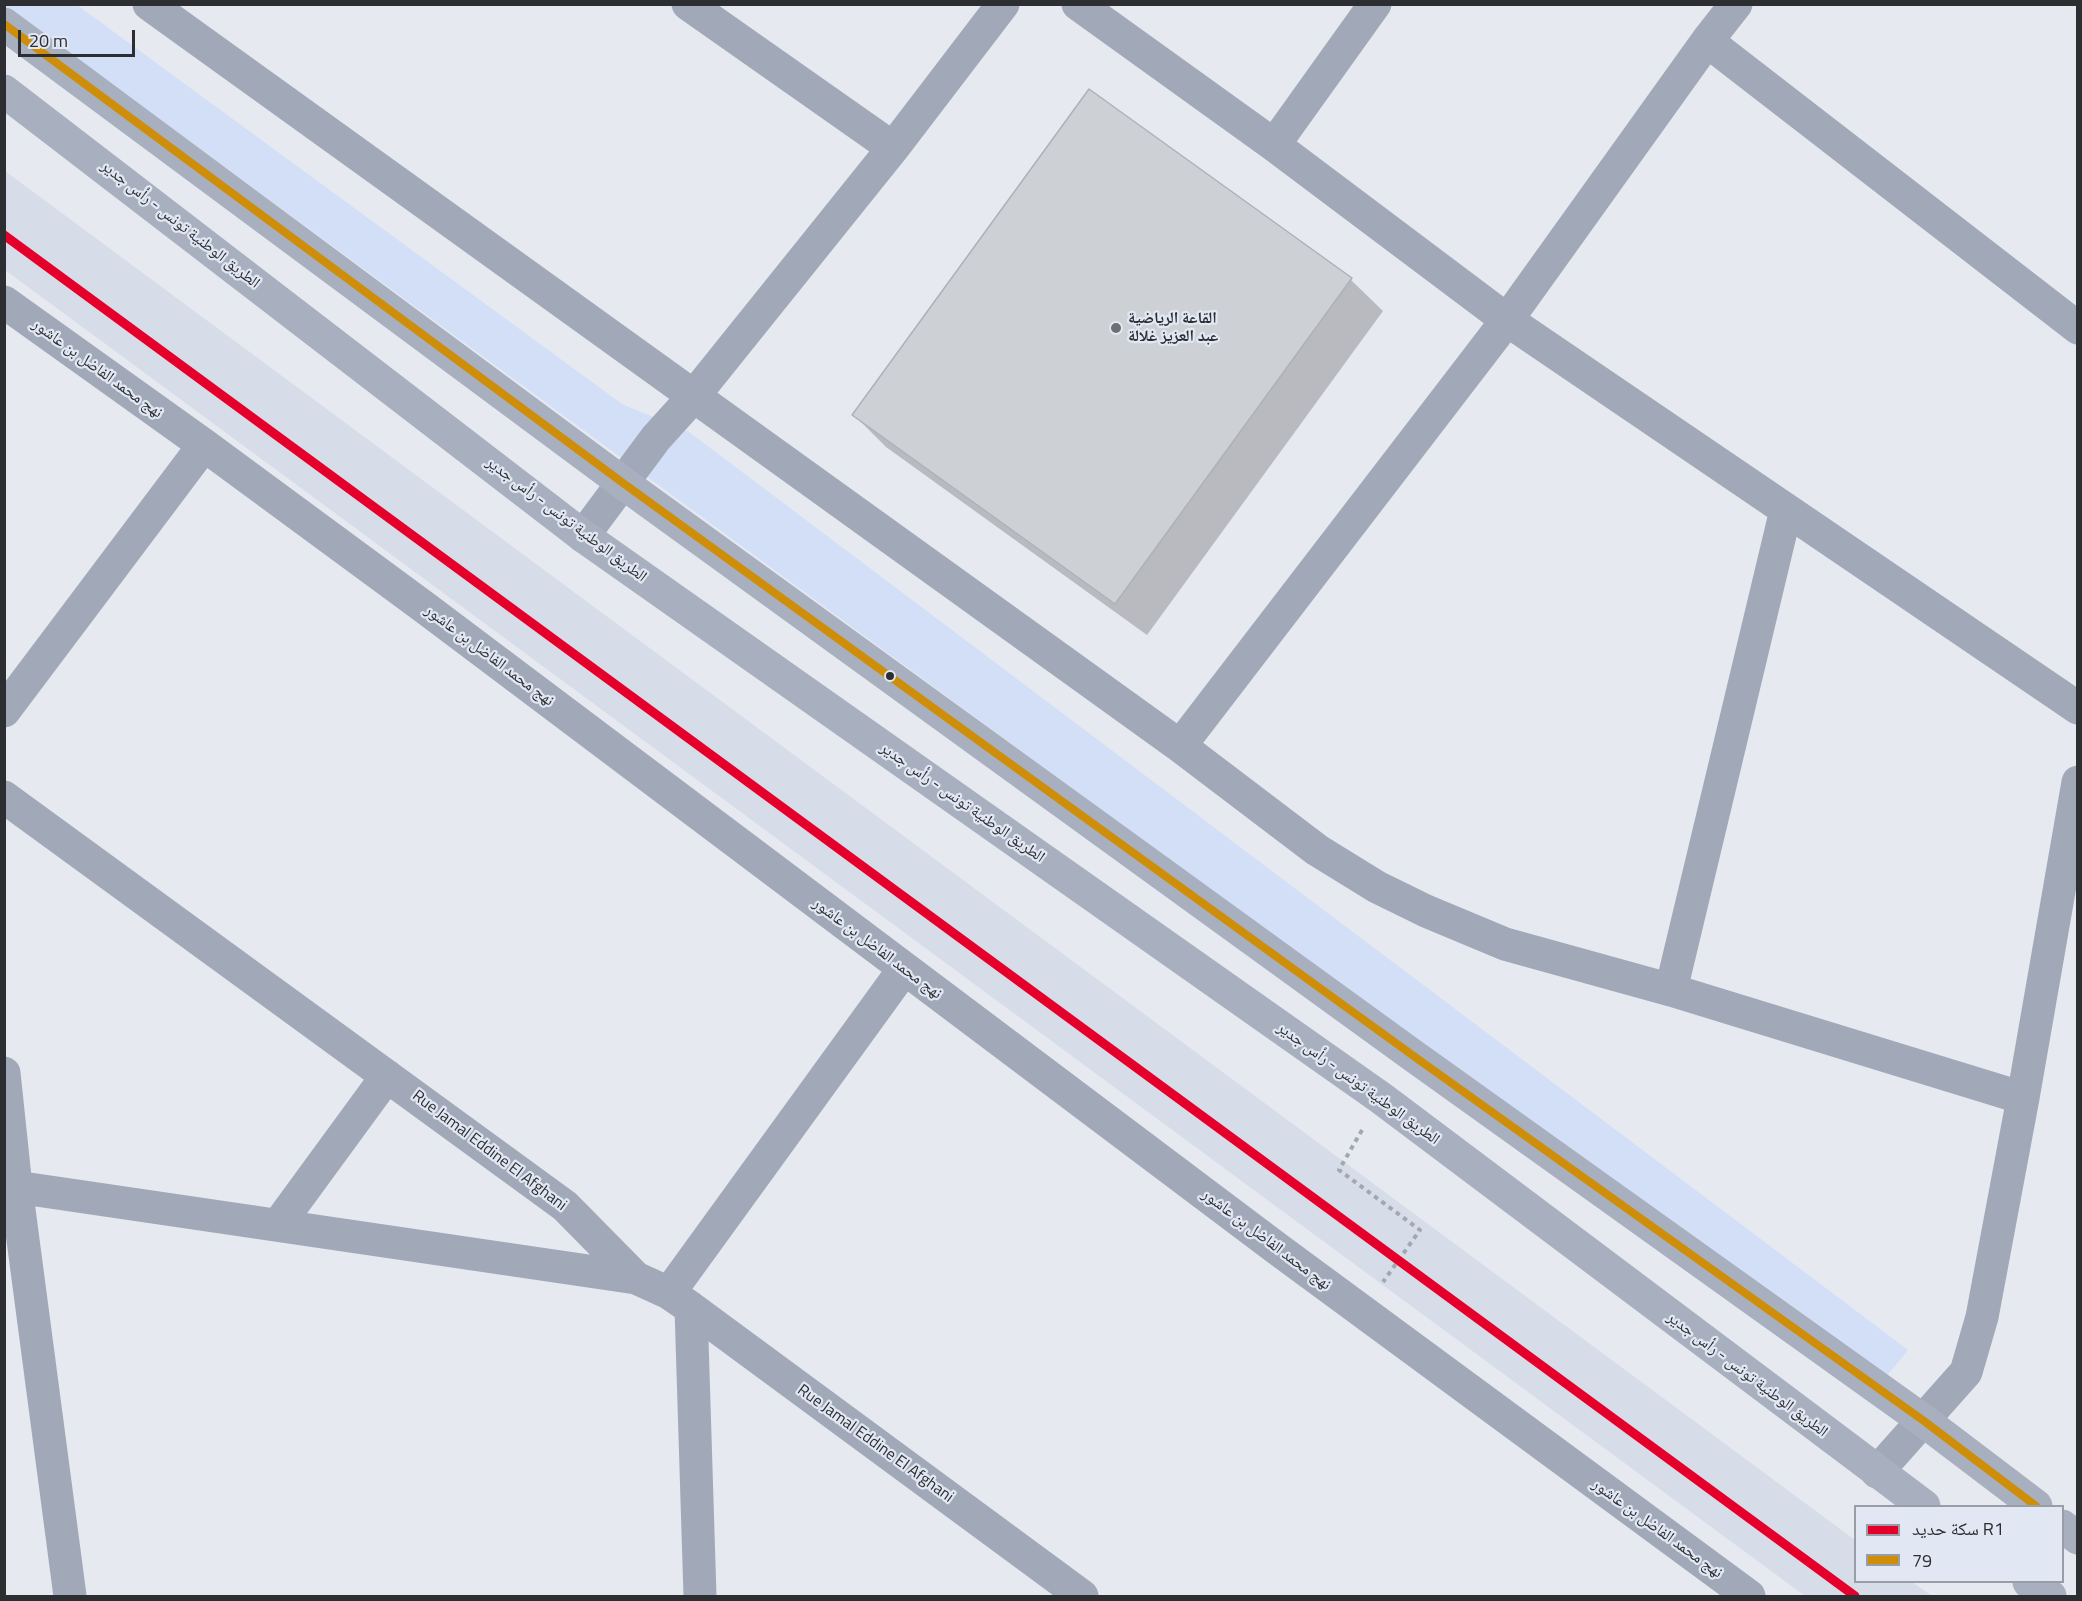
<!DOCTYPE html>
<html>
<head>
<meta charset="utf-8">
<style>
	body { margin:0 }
	#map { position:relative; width:2082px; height:1601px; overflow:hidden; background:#e6e9ef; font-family:"Titillium Web","Noto Naskh Arabic",sans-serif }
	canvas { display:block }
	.frame { position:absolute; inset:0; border:6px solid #2c2e32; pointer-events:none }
	.legend { position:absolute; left:1854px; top:1505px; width:210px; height:78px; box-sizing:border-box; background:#e2e8f3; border:2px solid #999ea6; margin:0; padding:8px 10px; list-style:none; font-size:18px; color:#2c2e32 }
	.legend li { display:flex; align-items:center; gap:12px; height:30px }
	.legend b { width:30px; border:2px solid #999ea6 }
	.scale { position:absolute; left:18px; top:30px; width:117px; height:27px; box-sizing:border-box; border:3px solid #2c2e32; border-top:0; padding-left:8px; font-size:18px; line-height:21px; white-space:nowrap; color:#2c2e32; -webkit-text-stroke:4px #e2e8f3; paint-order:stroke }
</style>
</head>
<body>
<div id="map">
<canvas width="2082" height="1601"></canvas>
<div class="frame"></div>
<ul class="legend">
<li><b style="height:8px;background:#e4002b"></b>سكة حديد R1</li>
<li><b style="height:8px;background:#ce8e0a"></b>79</li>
</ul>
<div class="scale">20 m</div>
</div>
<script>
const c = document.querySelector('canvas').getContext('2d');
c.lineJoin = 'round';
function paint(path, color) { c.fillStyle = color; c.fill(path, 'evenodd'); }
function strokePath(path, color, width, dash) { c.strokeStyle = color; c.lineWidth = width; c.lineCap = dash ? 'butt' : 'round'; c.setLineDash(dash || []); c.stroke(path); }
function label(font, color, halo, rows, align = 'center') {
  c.font = font + ' "Titillium Web","Noto Naskh Arabic",sans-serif'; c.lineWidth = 4.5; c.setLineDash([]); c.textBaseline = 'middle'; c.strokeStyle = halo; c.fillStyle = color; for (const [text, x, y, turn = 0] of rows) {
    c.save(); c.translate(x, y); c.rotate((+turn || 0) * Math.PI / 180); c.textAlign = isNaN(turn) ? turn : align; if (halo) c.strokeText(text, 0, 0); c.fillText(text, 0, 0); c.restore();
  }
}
const built = new Path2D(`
	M5,171L1855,1540L1856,1582H1912L1932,1596H1805L5,270Z`);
const green = new Path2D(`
	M5,4L77,5L622,404L689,432L1908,1350L1882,1382L5,6Z`);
const shadow = new Path2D(`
	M1090,91L1351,280L1383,311L1147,635L886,447L854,415Z`);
const building = new Path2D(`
	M1089,89L1352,278L1115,604L852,415Z`);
const path = new Path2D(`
	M1362,1130L1339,1170L1420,1230L1383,1282`);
const minor = new Path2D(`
	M149,4L1180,746L1317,850L1377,887L1426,911L1505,944L1671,990L2023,1098
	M688,4L893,148
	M1078,4L1274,145L1507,320L2078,708
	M1707,41L2078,328
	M1274,145L1375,4
	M4,302L204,445L424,607L1279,1250L1749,1596
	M583,536L656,438L693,397L893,148L1003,4
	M4,711L204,445
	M1180,746L1507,320L1707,41L1736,4
	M4,797L565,1206L636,1278L669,1293L691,1308L1082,1596
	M1671,990L1786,510
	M4,1073L16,1187L70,1596
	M16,1187L636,1278
	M278,1225L387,1076
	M669,1293L904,969
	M691,1308L700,1596
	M1877,1472L1966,1372L1982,1317L2023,1098L2078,782`);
const highway = new Path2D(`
	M4,24L623,483L1415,1057L1924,1421L2036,1506
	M4,91L583,536L1381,1098L1924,1506
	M2062,1526L2078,1538
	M2029,1582L2050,1596`);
const bus1 = new Path2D(`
	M4,24L623,483L1415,1057L1924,1421L2036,1506`);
const rail1 = new Path2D(`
	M4,235L1855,1596`);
const markers = [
	[1116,328,6,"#6d6f74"],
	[890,676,5,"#2c2e32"]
];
const streetNames = [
	["الطريق الوطنية تونس - رأس جدير",180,225,38],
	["نهج محمد الفاضل بن عاشور",97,369,36],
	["الطريق الوطنية تونس - رأس جدير",566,520,37],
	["نهج محمد الفاضل بن عاشور",489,656,37],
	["الطريق الوطنية تونس - رأس جدير",962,803,35],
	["نهج محمد الفاضل بن عاشور",877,949,37],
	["الطريق الوطنية تونس - رأس جدير",1358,1084,36],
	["Rue Jamal Eddine El Afghani",489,1151,37],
	["نهج محمد الفاضل بن عاشور",1266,1240,37],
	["الطريق الوطنية تونس - رأس جدير",1747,1375,37],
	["Rue Jamal Eddine El Afghani",875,1444,36],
	["نهج محمد الفاضل بن عاشور",1657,1529,36]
];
const poiNames = [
	["القاعة الرياضية",1128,319],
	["عبد العزيز غلالة",1128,337]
];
paint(built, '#d6dde8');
paint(green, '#d2dff7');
paint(shadow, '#0003');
paint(building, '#cdd0d4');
strokePath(building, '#aeb1b5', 1.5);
strokePath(path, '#a2a8b2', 4, [4.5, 4.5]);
strokePath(minor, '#a1a9b8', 33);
strokePath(highway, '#a8afbe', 33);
strokePath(bus1, '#ce8e0a', 8);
strokePath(rail1, '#e4002b', 9);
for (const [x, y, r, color] of markers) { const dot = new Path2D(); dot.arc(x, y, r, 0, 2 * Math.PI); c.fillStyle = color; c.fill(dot); strokePath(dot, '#e2e8f3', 2); }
label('16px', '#2c2e32', '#e2e8f3', streetNames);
label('bold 16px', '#2c2e32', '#e2e8f3', poiNames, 'left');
</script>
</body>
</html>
